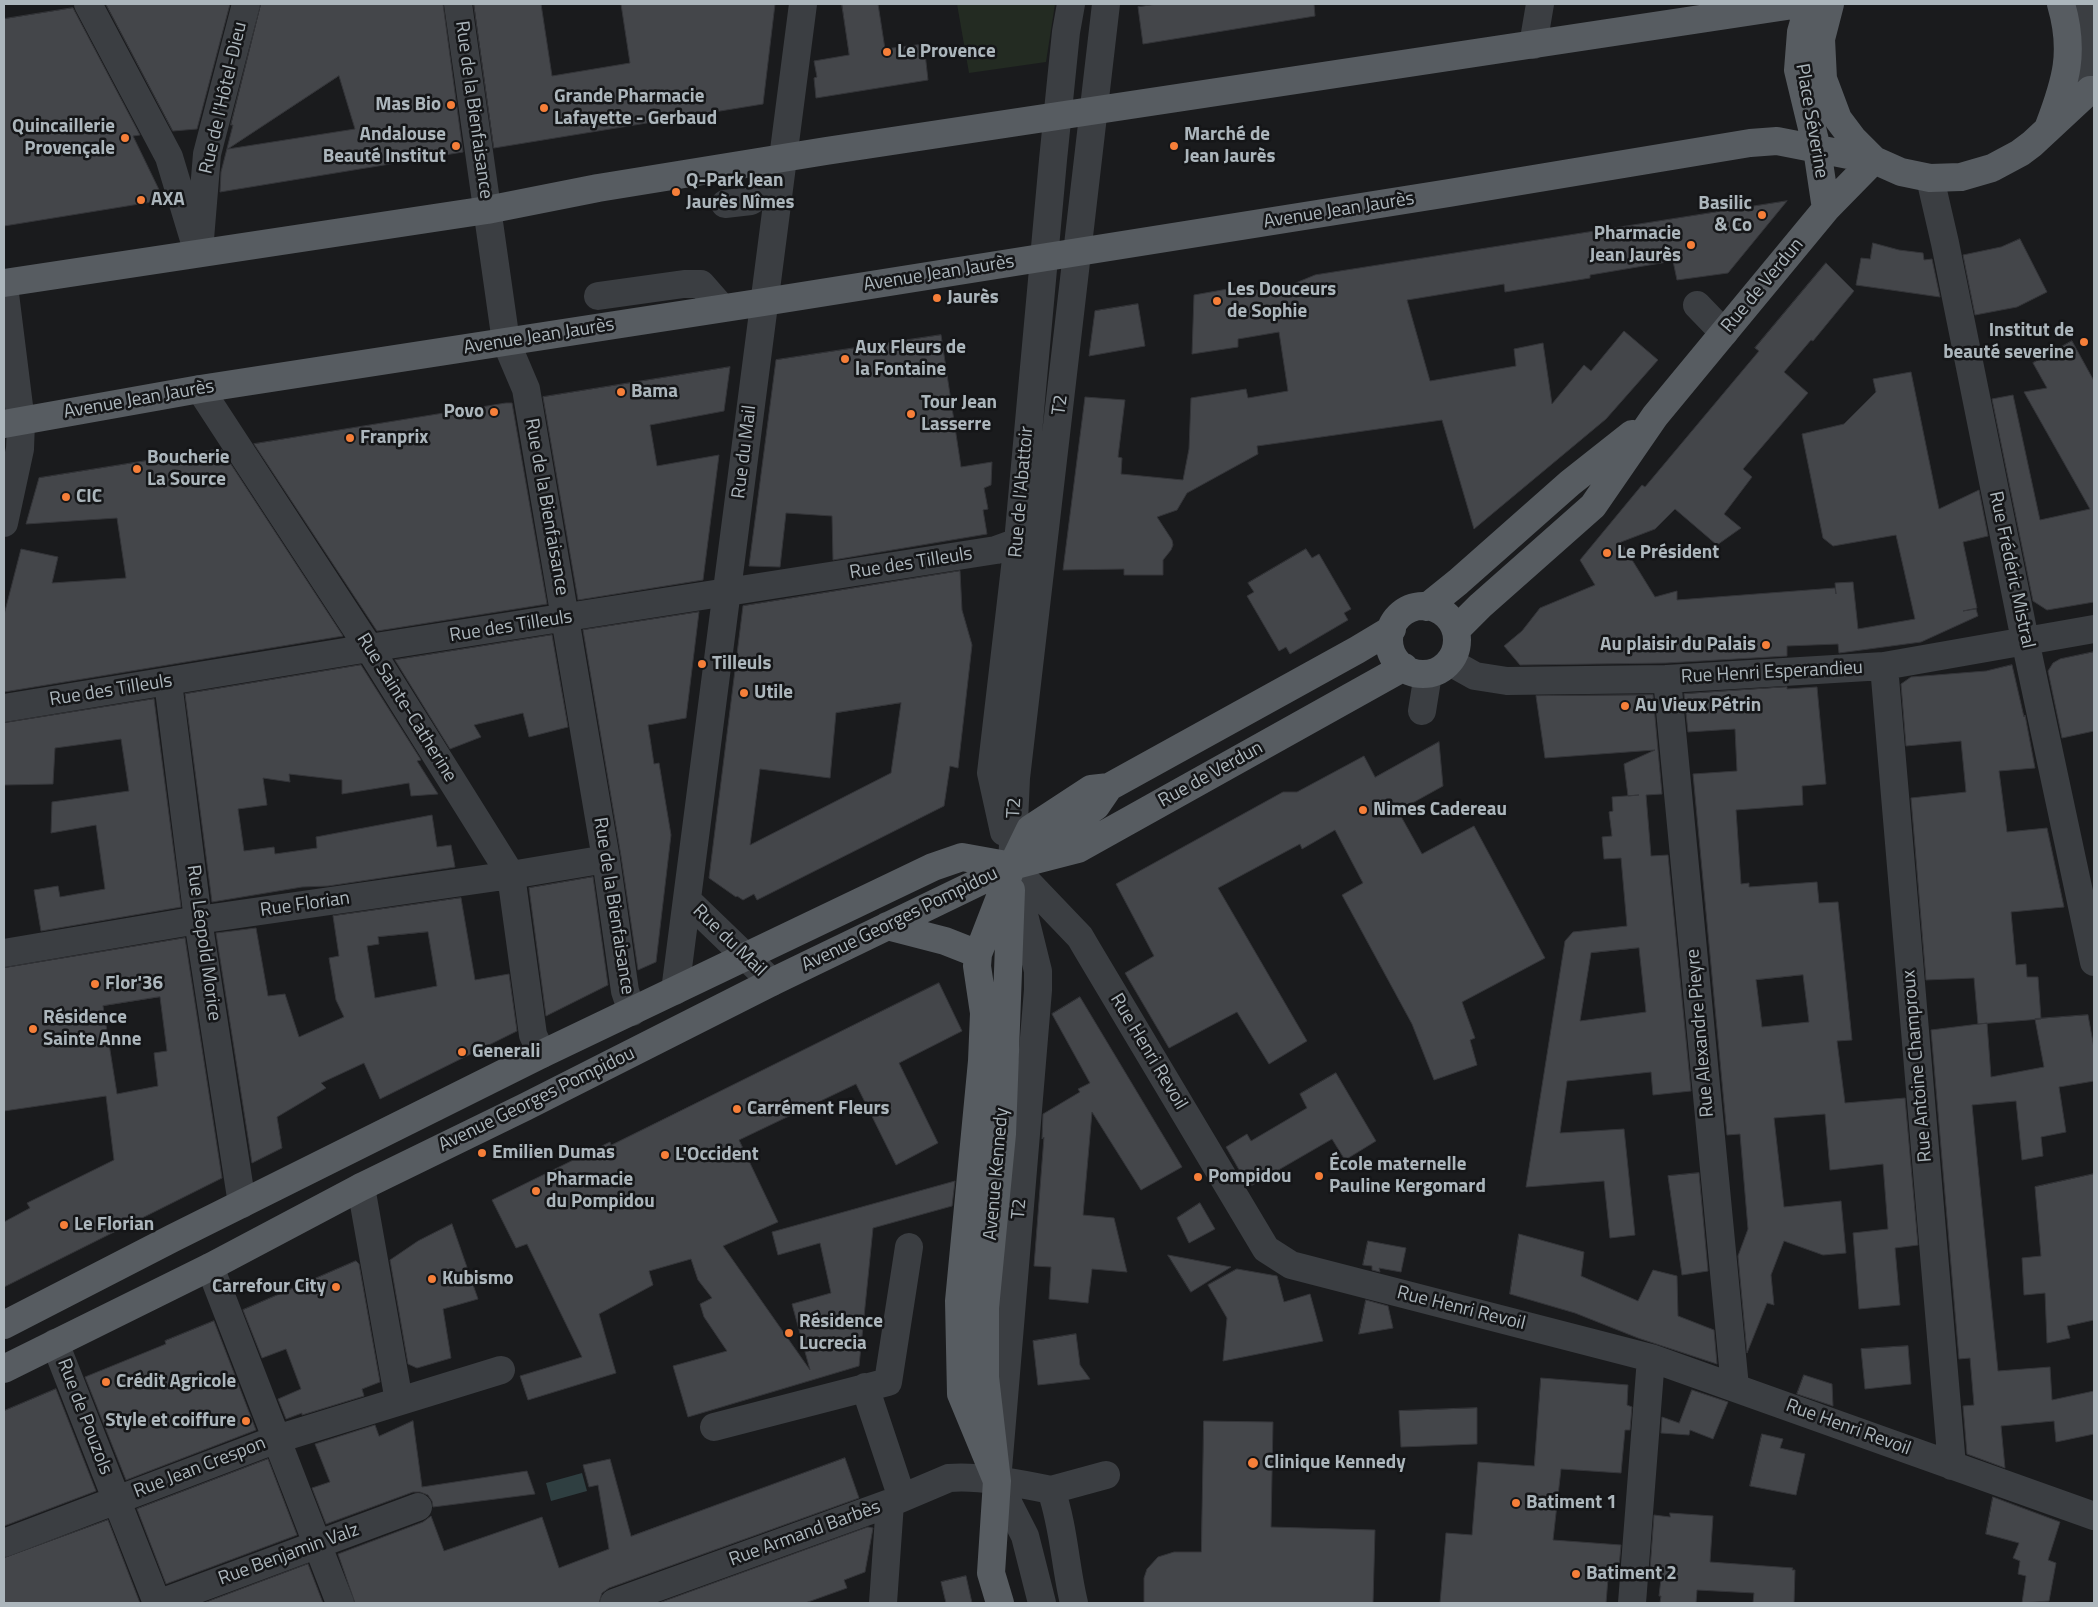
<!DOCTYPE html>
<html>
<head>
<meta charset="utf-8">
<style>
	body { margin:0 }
	#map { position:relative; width:2098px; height:1607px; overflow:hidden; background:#1a1b1d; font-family:"Titillium Web",sans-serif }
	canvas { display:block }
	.frame { position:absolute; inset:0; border:5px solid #acb6bc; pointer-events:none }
</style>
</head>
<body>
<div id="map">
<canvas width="2098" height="1607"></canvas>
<div class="frame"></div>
</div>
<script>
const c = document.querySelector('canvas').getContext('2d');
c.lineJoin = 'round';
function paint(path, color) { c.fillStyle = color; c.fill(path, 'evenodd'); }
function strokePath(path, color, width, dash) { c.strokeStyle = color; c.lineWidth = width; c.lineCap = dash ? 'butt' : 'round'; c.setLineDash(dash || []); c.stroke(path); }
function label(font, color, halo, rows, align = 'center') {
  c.font = font + ' "Titillium Web",sans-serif'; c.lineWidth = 5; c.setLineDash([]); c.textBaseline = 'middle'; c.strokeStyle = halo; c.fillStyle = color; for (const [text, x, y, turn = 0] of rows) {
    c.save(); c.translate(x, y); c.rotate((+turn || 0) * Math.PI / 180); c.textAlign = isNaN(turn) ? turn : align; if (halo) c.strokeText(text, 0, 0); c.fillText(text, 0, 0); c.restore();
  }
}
const green = new Path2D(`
	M957,4H1055L1046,62L969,73Z`);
const water = new Path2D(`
	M582,1473L587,1491L551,1501L546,1483Z`);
const building = new Path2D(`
	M106,4H230L197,129L173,131Z
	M261,4H443L463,152L220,192L221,172L233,125H231ZM339,76L355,129L228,149Z
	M474,4H541L552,76L630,63L621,4H775L763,104L494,148Z
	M842,4H878L885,49L924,44L928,80L816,98L814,78L817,77L814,61L849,55Z
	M1158,4H1314L1315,16L1143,44L1138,7Z
	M73,8L140,135L133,136L164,200L4,226V19Z
	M1787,201L1728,273L1677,280L1673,261L1590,275V278L1505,292L1504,284L1407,300L1430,381L1516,366L1514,349L1543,343L1552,404L1584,365L1591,371L1624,331L1658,360L1606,419L1474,529L1442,420L1257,446L1258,454L1187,493L1177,510L1157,517L1172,540L1173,545L1171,550L1163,560V575H1124V569L1063,570L1085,397L1125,400L1118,457L1122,458L1121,474L1183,480L1189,449L1191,398L1246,389L1248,398L1288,391L1279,332L1238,339V347L1192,354L1194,295L1239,287L1241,290H1259L1286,287L1315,275Z
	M2020,239L2047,292L2017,307L1975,315L1963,255L2001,247Z
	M1873,243L1899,250L1923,253L1924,260L1932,259L1940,297L1856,285L1861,258L1870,259Z
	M1826,263L1854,291L1813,341L1811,340L1784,372L1808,393L1743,469L1752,477L1724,514L1741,528L1717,545L1675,509L1655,529L1621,542L1655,597L1677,591V600L1835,588L1836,594L1835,583L1853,582L1858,629L1915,619L1896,535L1833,546L1823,538L1802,434L1844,424L1876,392L1873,379L1911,372L1939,509L1979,490L1988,536L1963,542L1977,608L1963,611L1976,609L1978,616L1921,642L1839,653L1838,644L1787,646V656L1666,663L1520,665L1504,646L1522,631L1540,608L1595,585L1580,560L1642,485L1645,487L1738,376L1759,351L1755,348Z
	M1138,304L1145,346L1089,356L1095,311Z
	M941,335L961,467L992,462L991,485L984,488L988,509L983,510L987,534L833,560L832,516L786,513L780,567L749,566L776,360Z
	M2072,341L2094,381V602L2047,610L2033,601L1992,399L2013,395L2040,520L2090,509L2024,392L2047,388L2033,363Z
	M730,367L724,411L650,425L657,466L719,455L703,580L578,600L543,397Z
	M506,403H512L547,604L377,631L254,444Z
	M221,449L343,636L4,692V615L21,549L58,557L52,583L126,578L117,518L26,524L39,478Z
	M1306,549L1312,558L1319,554L1351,609L1344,613L1348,620L1290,654L1286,647L1279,651L1247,596L1254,592L1248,583Z
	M960,571L962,610L972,645L958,768L950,766L944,806L757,900L754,894L743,900L737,896L736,897L709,878L743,606ZM901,703L891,773L750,845L760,769L830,778L836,713Z
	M699,612L686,718L648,725L654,764L659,763L671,835L656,962L638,970L621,856L583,630Z
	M552,635L568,727L529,737L523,713L474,725L481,737L450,749L395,660Z
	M2094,652V731L2062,738L2048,671L2053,663L2060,659Z
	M361,665L421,760L417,761L438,794L411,796L409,783L342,794V780L289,774L290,782L263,778L267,805L238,809L244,851L274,847L275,854L317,848L316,837L432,815L437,847L451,845L455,867L328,886L302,887L212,902L185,694Z
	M2012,665L2024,717L2025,715L2035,768L1999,771L2007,832L2047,828L2064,907L2011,912L2016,965L2026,964L2027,977H2038L2041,1019L1978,1024L1974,978L1926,980L1911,798L1966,792L1961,741L1906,746L1901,684L1911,677L1986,671Z
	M1787,687V689L1817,687L1826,784L1802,786L1803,805L1736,810L1741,884L1749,883V887L1817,882L1819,903L1838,902L1852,1040L1837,1041L1845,1103L1905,1098L1918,1245L1895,1248L1900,1305L1859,1309L1853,1233L1888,1229L1883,1164L1830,1170L1825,1114L1774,1118L1784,1207L1841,1201L1846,1253L1823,1255L1784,1241L1771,1275L1774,1305L1767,1303L1747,1353L1738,1256L1748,1229L1740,1134L1727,1135L1693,774L1737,771L1735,729L1688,732L1684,694ZM1803,975L1809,1022L1762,1027L1756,980Z
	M1653,695L1662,794L1646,795L1651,856L1668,855L1691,1091L1653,1095L1651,1072L1567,1081L1560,1133L1624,1129L1635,1235L1610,1238L1604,1181L1526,1187L1565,941L1573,932L1627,926L1621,858L1604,859L1602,837L1612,836L1609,812L1613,811L1612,797L1639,795L1628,796L1624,764L1655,750L1545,758L1536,696ZM1639,948L1646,1012L1580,1021L1591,953Z
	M154,699L181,907L41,931L34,890L58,886L60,897L105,889L96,825L51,833L52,802L129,791L121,739L55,748L53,784L4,785V723Z
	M1439,742L1443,786L1398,811L1422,854L1474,826L1545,958L1462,1002L1475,1038L1470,1040L1477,1065L1434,1080L1412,1024L1342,895L1363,883L1335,830L1302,849L1300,844L1218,888L1307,1041L1269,1064L1237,1012L1169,1048L1125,973L1154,956L1116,884L1283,792H1297L1364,756L1375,777Z
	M593,877L608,985L546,1016L529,888Z
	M461,898L475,980L509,974L517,1031L380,1099L364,1063L321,1083L326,1088L277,1117L282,1148L252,1163L216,933L256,928L268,996L285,994L299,1037L344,1017L336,1000L329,958L339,956L333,916ZM428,932L437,986L375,998L367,946L379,944L378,937Z
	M185,938L222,1178L4,1287V1222L30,1208L27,1203L114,1160L106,1096L4,1111V968ZM160,997L167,1051L154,1053L158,1086L117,1094L103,1006Z
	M939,983L962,1031L899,1063L938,1143L896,1165L856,1084L739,1140L778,1222L723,1246L810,1370L792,1304L831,1293L820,1243L778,1255L772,1232L955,1181L952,1206L873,1228L859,1366L688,1417L673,1366L727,1351L704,1317L700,1304L712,1298L698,1280L691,1259L649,1271L653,1285L599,1314L616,1373L528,1400L520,1376L582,1357L527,1244L516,1248L492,1200L610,1142L611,1145Z
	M1080,997L1182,1167L1141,1190L1092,1112L1083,1215L1114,1218L1127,1272L1092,1269L1088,1303L1049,1299L1051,1267L1034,1266L1044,1137L1042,1139L1043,1114L1080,1092L1078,1089L1090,1083L1052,1014Z
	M2088,1015L2094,1048V1081L2059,1087L2066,1132L2041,1137L2043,1156L2022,1160L2016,1101L1972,1105L1998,1371L2050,1367L2052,1400L2094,1391V1434L2056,1442L2054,1421L2001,1426L2005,1468L1967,1454L1963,1406L1974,1405L1970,1358L1959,1359L1931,1030L1987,1023L1991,1077L2044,1067L2035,1019Z
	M1336,1073L1376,1141L1345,1160L1332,1139L1249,1187L1226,1147L1247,1134L1251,1141L1307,1108L1300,1094Z
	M1699,1173L1708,1271L1682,1275L1668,1176Z
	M2094,1174V1320L2067,1326L2070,1338L2047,1343L2045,1293L2024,1295L2022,1258L2041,1256L2035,1187Z
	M1200,1203L1215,1229L1189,1243L1177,1218Z
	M452,1224L478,1299L443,1309L451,1358L417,1368L408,1364L390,1260L418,1241Z
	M1519,1234L1584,1252L1581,1276L1638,1301L1653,1270L1677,1276L1678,1316L1714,1330L1717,1364L1638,1338L1575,1313L1510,1294Z
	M1368,1241L1406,1248L1401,1272L1379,1268L1380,1272L1372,1270V1266L1363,1265Z
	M1168,1255L1231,1267L1191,1292Z
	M356,1261L359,1264L380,1382L362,1389L364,1396L302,1415V1413L286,1419L278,1399L301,1389L286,1349L262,1358L243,1310Z
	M1237,1269L1277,1276L1284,1302L1310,1294L1323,1341L1223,1361L1227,1318L1208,1285Z
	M1366,1300L1388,1306L1393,1328L1359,1334Z
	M214,1321L256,1430L126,1480L85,1377L166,1344L165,1341Z
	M1076,1334L1080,1365L1090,1379L1038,1385L1033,1341Z
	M1908,1346L1911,1384L1865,1389L1861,1349Z
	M1804,1375L1832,1384L1833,1406L1797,1394Z
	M1541,1378L1628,1385L1627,1405L1632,1407L1630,1430H1625L1621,1473L1561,1469L1553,1540L1621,1545L1619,1567L1609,1566L1606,1603H1440L1446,1533L1472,1535L1478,1462L1534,1466Z
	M56,1389L96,1491L4,1526V1411Z
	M1692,1390L1728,1402L1713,1439L1690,1430L1689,1435L1661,1433L1662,1417L1679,1423Z
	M1477,1408V1444L1401,1447L1399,1411Z
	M413,1421L422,1487L527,1471L535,1494L433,1507L432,1501L428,1495L420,1492H413L326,1524L312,1488L330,1482L315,1444L375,1425L379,1436Z
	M1204,1421L1273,1422L1271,1527L1375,1530L1373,1603H1144V1578L1147,1569L1158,1557L1174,1552H1201Z
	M1762,1434L1783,1439L1780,1448L1805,1454L1796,1495L1750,1486Z
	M845,1458L859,1498L609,1588L602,1593L599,1603H355L338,1554L423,1522L431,1516L444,1551L542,1517L559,1568L609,1549L598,1485L589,1487L583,1465L610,1459L631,1536Z
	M268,1459L297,1535L166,1584L137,1509Z
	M1993,1497L2060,1522L2048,1560L2056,1563L2049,1601L2022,1603L2026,1576L2018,1574L2020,1561L2013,1558L2019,1543L1986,1534Z
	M1670,1513L1713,1516L1710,1562L1793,1568L1792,1570H1795L1794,1603H1753L1754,1593L1697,1590L1696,1603H1660L1661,1596H1659L1662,1570H1650L1654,1515L1670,1517Z
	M108,1520L140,1603H4V1558Z
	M868,1527L873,1528L865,1572L844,1580L847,1588L805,1603H659Z
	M308,1564L323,1603H204Z
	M966,1576L972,1603H946L941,1582Z`);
const minor = new Path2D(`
	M88,4L169,157L198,253
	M458,4L506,342L526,389L606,859L625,991L632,1012
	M2088,4L2094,43
	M1533,45L1540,4
	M2090,90L2094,46
	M1930,178L1945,243L2025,640L2094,962
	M725,204L751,201L779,182
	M200,239L207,154L246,4
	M4,286L21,422L20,449L4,523
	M598,296L684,284H701L722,308
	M1697,305L1724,333
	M200,389L369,648L511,875L533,1035L542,1054
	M1450,662L1475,676L1507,681L1667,679L1884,666L2094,629
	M1884,666L1952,1466
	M1667,679L1735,1387
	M168,682L198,920L242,1204
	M4,708L369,648L996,550L1018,542
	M1422,711L1428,674
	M1004,832L991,773L1018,542L1053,160L1066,32L1071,4
	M1014,868L1080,937L1087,949L1266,1249L1291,1265L1651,1358L2094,1516
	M687,900L772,982
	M4,953L198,920L511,875L606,859
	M675,991L803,4
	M361,1187L399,1401
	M210,1267L340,1603
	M55,1343L157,1603
	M865,1387L902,1498
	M714,1427L888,1382L909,1247
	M1051,1490L1106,1475
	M4,1543L277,1439L501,1370
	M160,1603L418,1507
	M614,1603L890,1503L949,1478C977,1475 1023,1484 1051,1490C1064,1527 1065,1566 1074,1603
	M883,1603L890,1503
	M1042,1603L1025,1536L997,1481L1038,990V971L1012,866L1016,778L1106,4
	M1632,1603L1651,1358`);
const major = new Path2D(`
	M1809,4L1801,32L1798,70L1817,149L1826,209
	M1830,4L1821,39L1823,79L1838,119L1853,139L1874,160
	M2049,126C2066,81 2075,52 2061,4
	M4,283L487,210L598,188L826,151L1800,4
	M4,424L200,389L764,302L1449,193L1750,143L1777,141L1874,160L1901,172L1930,178L1961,177L1992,168L2020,153L2032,144L2090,90H2094
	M1389 640a34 34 0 1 1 68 0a34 34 0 1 1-68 0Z
	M1427,607L1458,582L1570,483L1632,434
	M1456,630L1480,606L1593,506L1655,416L1826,209L1874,160
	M887,926L945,941L978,954
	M4,1325L173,1238L542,1054L933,867L962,857L1012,866L1078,849L1404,667
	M4,1369L210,1267L361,1187L525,1107L772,982L1012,866L1096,806L1109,787
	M997,1481L961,1394L959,1301L982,1061L984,1013L977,966L978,954L1012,866L1030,829L1091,789L1109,787L1357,650L1392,629
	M1000,1603L991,1573L997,1481L985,1377V1308L1002,1134L1011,890`);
const markers = [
	[887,52,5,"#f67f39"],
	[451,105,5,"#f67f39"],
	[544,108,5,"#f67f39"],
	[125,138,5,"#f67f39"],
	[456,146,5,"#f67f39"],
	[1174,146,5,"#f67f39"],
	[676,192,5,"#f67f39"],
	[141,200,5,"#f67f39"],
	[1762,215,5,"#f67f39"],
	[1691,245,5,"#f67f39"],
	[937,298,5,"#f67f39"],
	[1217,301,5,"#f67f39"],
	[2084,342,5,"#f67f39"],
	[845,359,5,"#f67f39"],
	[621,392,5,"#f67f39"],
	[494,412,5,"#f67f39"],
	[911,414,5,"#f67f39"],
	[350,438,5,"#f67f39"],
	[137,469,5,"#f67f39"],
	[66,497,5,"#f67f39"],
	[1607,553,5,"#f67f39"],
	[1766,645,5,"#f67f39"],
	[702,664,5,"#f67f39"],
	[744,693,5,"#f67f39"],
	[1625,706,5,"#f67f39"],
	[1363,810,5,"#f67f39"],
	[95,984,5,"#f67f39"],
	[33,1029,5,"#f67f39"],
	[462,1052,5,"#f67f39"],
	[737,1109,5,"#f67f39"],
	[482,1153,5,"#f67f39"],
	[665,1155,5,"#f67f39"],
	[1319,1176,5,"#f67f39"],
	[1198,1177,5,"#f67f39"],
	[536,1191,5,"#f67f39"],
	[64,1225,5,"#f67f39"],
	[432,1279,5,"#f67f39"],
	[336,1287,5,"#f67f39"],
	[789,1333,5,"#f67f39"],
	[106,1382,5,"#f67f39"],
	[246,1421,5,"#f67f39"],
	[1253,1463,6,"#f67f39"],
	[1516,1503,5,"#f67f39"],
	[1576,1574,5,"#f67f39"]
];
const poiNames = [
	["Le Provence",897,52],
	["Grande Pharmacie",554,97],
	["Lafayette - Gerbaud",554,119],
	["Mas Bio",441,105,"right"],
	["Quincaillerie",115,127,"right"],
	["Provençale",115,149,"right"],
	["Andalouse",446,135,"right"],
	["Beauté Institut",446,157,"right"],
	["Marché de",1184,135],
	["Jean Jaurès",1184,157],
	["Q-Park Jean",686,181],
	["Jaurès Nîmes",686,203],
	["AXA",151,200],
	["Basilic",1752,204,"right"],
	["& Co",1752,226,"right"],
	["Pharmacie",1681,234,"right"],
	["Jean Jaurès",1681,256,"right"],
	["Les Douceurs",1227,290],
	["de Sophie",1227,312],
	["Jaurès",947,298],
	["Institut de",2074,331,"right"],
	["beauté severine",2074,353,"right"],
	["Aux Fleurs de",855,348],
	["la Fontaine",855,370],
	["Bama",631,392],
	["Tour Jean",921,403],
	["Lasserre",921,425],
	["Povo",484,412,"right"],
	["Franprix",360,438],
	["Boucherie",147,458],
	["La Source",147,480],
	["CIC",76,497],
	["Le Président",1617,553],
	["Au plaisir du Palais",1756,645,"right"],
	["Tilleuls",712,664],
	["Utile",754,693],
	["Au Vieux Pétrin",1635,706],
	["Nimes Cadereau",1373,810],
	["Flor'36",105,984],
	["Résidence",43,1018],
	["Sainte Anne",43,1040],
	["Generali",472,1052],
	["Carrément Fleurs",747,1109],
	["Emilien Dumas",492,1153],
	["L'Occident",675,1155],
	["École maternelle",1329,1165],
	["Pauline Kergomard",1329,1187],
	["Pompidou",1208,1177],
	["Pharmacie",546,1180],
	["du Pompidou",546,1202],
	["Le Florian",74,1225],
	["Kubismo",442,1279],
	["Carrefour City",326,1287,"right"],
	["Résidence",799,1322],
	["Lucrecia",799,1344],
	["Crédit Agricole",116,1382],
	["Style et coiffure",236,1421,"right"],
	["Clinique Kennedy",1264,1463],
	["Batiment 1",1526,1503],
	["Batiment 2",1586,1574]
];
const streetNames = [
	["Rue de l'Hôtel-Dieu",224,98,-77],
	["Rue de la Bienfaisance",473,110,82],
	["Place Séverine",1811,121,80],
	["Avenue Jean Jaurès",1339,211,-9],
	["Avenue Jean Jaurès",939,274,-9],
	["Rue de Verdun",1763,286,-50],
	["Avenue Jean Jaurès",539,337,-9],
	["Avenue Jean Jaurès",139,400,-10],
	["T2",1061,405,-83],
	["Rue du Mail",745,452,-83],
	["Rue de l'Abattoir",1022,492,-85],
	["Rue de la Bienfaisance",546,507,80],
	["Rue des Tilleuls",911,564,-9],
	["Rue Frédéric Mistral",2011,570,78],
	["Rue des Tilleuls",511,627,-9],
	["Rue Henri Esperandieu",1772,673,-3],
	["Rue des Tilleuls",111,691,-9],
	["Rue Sainte-Catherine",406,708,58],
	["Rue de Verdun",1211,775,-29],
	["T2",1015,808,-87],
	["Rue Florian",305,905,-8],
	["Rue de la Bienfaisance",613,906,81],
	["Avenue Georges Pompidou",900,920,-26],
	["Rue du Mail",729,941,44],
	["Rue Léopold Morice",203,943,82],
	["Rue Alexandre Pieyre",1701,1033,-95],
	["Rue Henri Revoil",1148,1052,59],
	["Rue Antoine Champroux",1918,1066,-95],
	["Avenue Georges Pompidou",537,1100,-26],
	["Avenue Kennedy",997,1174,-85],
	["T2",1020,1209,-85],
	["Rue Henri Revoil",1461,1309,14],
	["Rue de Pouzols",84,1417,69],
	["Rue Henri Revoil",1848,1428,20],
	["Rue Jean Crespon",200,1468,-21],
	["Rue Armand Barbès",805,1534,-20],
	["Rue Benjamin Valz",289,1555,-20]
];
paint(green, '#232b22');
paint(water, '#2f3f41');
paint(building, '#44464a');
strokePath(building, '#343539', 1);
strokePath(minor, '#3b3e42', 28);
strokePath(major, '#575c61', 28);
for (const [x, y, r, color] of markers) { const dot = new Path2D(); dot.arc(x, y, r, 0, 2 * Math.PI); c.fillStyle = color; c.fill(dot); strokePath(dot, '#151618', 2); }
label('bold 19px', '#acb6bc', '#151618', poiNames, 'left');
label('19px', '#acb6bc', '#151618', streetNames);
</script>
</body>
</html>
